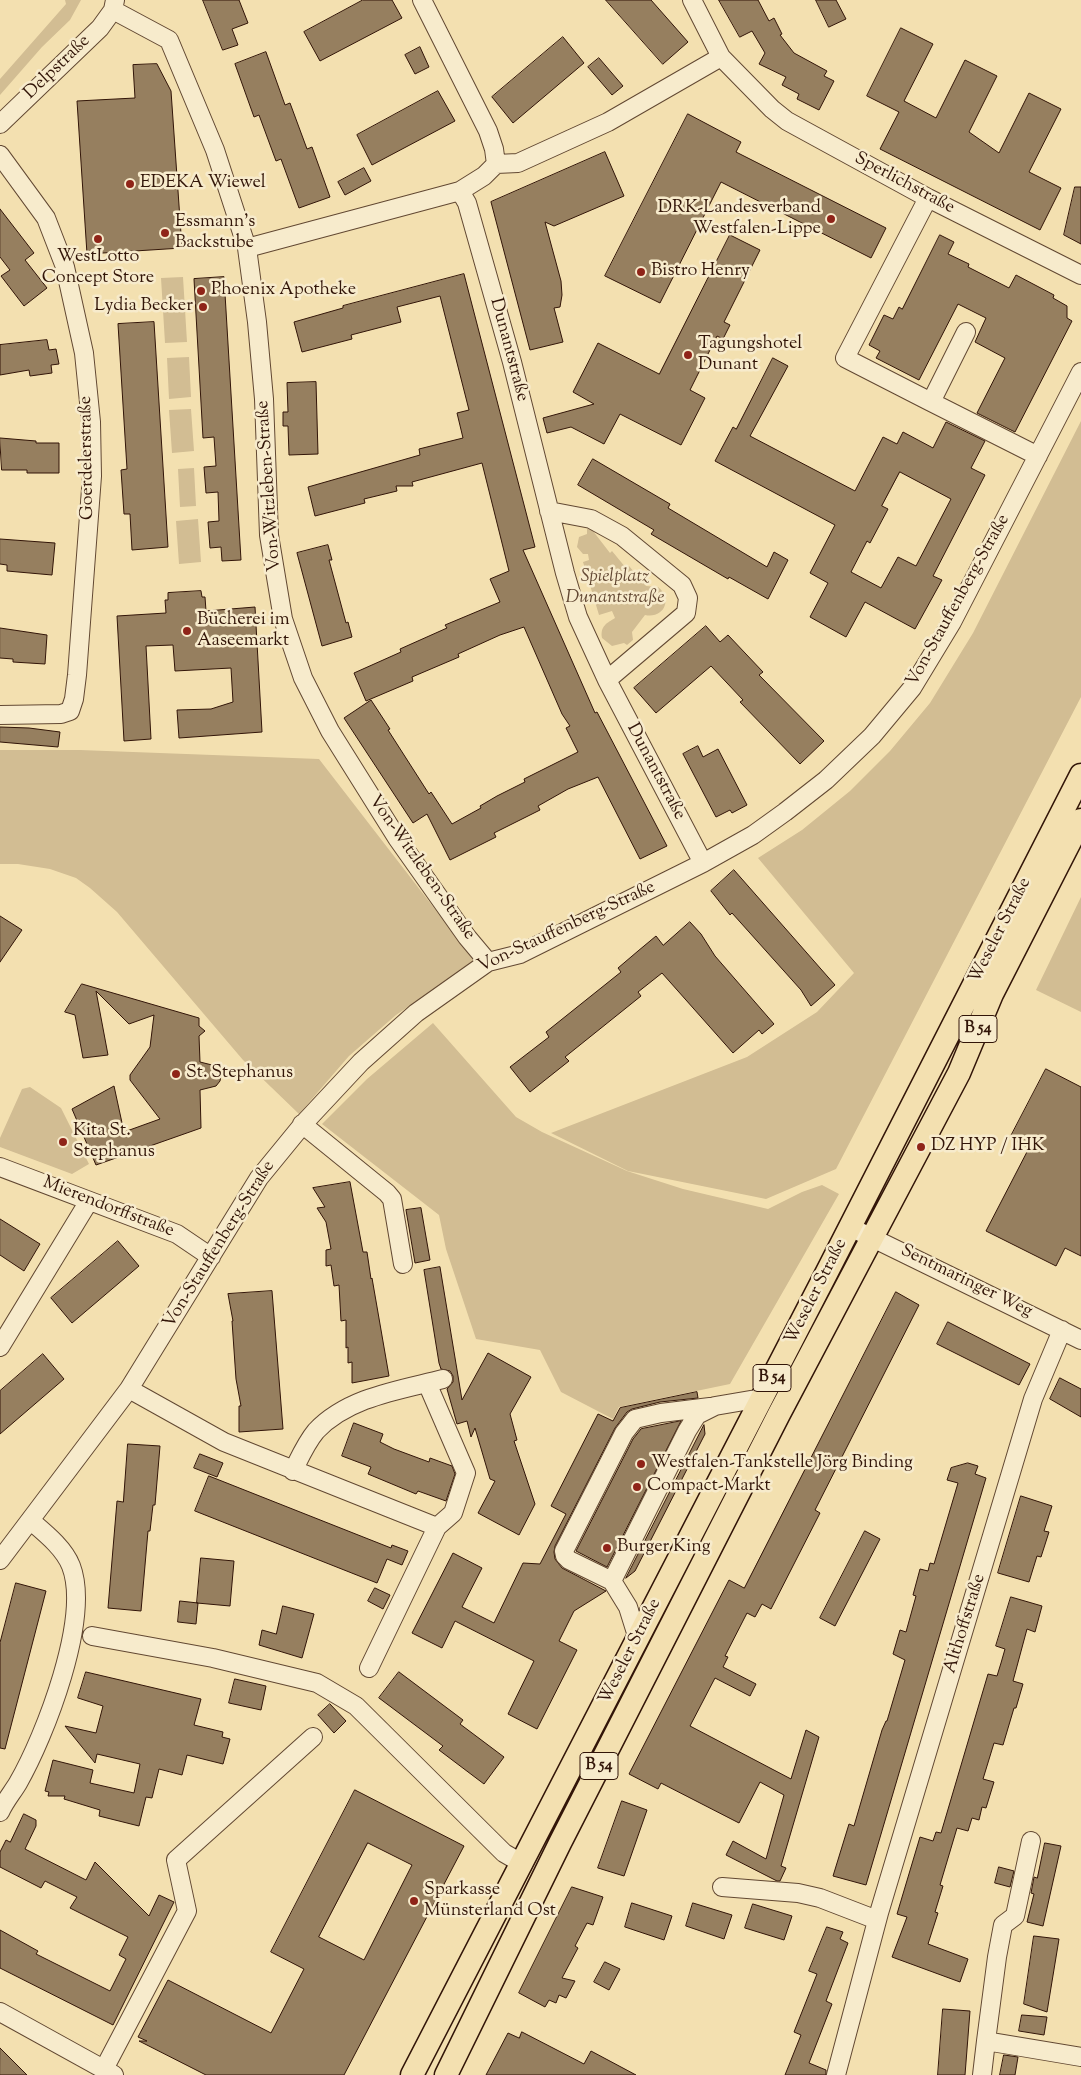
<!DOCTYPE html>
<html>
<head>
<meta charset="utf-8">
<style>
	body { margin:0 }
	canvas { display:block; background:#f3e0b0 }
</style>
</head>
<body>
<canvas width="1081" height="2075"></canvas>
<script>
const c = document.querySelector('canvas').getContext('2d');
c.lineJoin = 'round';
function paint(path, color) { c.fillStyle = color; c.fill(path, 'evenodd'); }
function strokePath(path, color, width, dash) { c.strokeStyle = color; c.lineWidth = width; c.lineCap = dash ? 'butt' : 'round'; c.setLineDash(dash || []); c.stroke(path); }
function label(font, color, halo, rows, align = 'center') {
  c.font = font + ' "Sorts Mill Goudy",serif'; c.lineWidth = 5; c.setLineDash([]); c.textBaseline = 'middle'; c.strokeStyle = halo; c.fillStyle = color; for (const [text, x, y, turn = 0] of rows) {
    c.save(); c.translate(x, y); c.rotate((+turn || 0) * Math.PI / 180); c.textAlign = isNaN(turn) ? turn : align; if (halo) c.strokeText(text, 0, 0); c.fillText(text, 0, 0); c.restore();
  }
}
const green = new Path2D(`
	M65,0H81L70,20L42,47L0,95V79L66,4Z
	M183,277L187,342L165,343L161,278Z
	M189,357L191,397L169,399L167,358Z
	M191,409L194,451L172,453L169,410Z
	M1081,421V697L836,1169L766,1199L628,1171L551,1133L747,1057L817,1012L854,973L758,858L802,830L850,791L890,751L930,703L973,633Z
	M194,468L196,506L180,507L178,469Z
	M198,519L201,562L179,564L176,521Z
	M593,528V531L610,553L612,551L626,568L629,566L646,586L658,587C673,599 664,619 645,615L632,632L633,640L627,645L624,643L612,646L602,638C600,626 607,623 615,618L612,611L599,615L583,562L589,560L588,554H583L577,547L579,537L587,534V529Z
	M0,750H80L319,759L475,961L396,1015L349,1056L299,1114L243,1060L117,912L90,888L76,878L50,869L18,864H0Z
	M1081,897V1012L1036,990Z
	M433,1023L516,1117L542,1132L627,1171L683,1189L768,1209L802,1192L822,1185L839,1194L730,1384L619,1407L613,1419L561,1392L540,1350L476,1339L446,1249L439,1215L322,1124L367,1079Z
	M30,1087L61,1108L89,1164L72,1174L0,1147V1138L22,1089Z`);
const building = new Path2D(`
	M203,0H239L248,23L232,29L238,45L223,50Z
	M363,0H392L402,18L320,61L304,32Z
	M606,0H651L688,42L663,64Z
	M719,0H758L769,21L774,18L782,34L780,35L794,53L827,71L824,76L834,81L819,110L797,99L799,94L782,85L786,77L759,64L765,53L752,31L740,37Z
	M816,0H836L846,19L829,27Z
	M901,28L933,44L904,101L936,118L965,60L997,76L969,132L999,153L1029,93L1061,109L1029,172L1061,188L1040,230L880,149L899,112L867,96Z
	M563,37L584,63L513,123L492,97Z
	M420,47L429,67L415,74L405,55Z
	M266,52L285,105L290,103L307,149L312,147L330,197L299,208L281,159L276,161L259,115L254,117L235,64Z
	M599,58L623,86L612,95L588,67Z
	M157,64L171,91L182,248L87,254L77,101L135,98L133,65Z
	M438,91L455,121L372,165L357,135Z
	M688,114L741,142L736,152L886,228L871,258L721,182L660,303L605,276Z
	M605,152L624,196L554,226L545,222L561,281L562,295L560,307L554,308L563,342L530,350L491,202Z
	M364,168L371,181L345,195L338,182Z
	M1075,187H1081V244L1064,235Z
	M0,209L34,253L25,260L47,288L24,306L1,276L10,270L0,257Z
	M730,235L760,250L724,322L730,325L723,339L717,336L690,390L705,398L681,445L620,414L604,444L571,427L547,433L543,418L594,404L573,392L598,343L659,374Z
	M940,235L954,242L948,254L969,264L968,267L1009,288L1016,275L1054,295L1053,298L1067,306V318L1072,321L1015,432L977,413L1005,358L975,342L986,318L958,304L919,380L876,358L880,351L869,345L884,315L893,319L899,307L902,309Z
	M464,274L535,547L523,550L595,713L597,712L667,846L640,859L598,777L568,789L538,806L540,810L494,833L496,837L450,860L427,814L413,823L344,718L371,700L390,729L388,730L429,794L431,792L452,824L481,808L480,806L497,796L525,782L524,779L578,752L566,728L570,726L562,714L524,627L500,635L458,654L459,657L412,677L413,681L366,701L354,673L401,652L400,649L447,628L445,625L500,602L490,579L509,571L482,463L412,482L413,486H396L397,491L364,499L365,503L315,516L308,487L420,455L419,449L463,438L457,413L469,410L440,296L397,307L401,322L351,335L352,339L302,352L294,322L343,308V306Z
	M224,277L241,560L222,561L221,547L210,548L208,522L219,521L218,492L206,493L204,467L216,466L214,437L203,438L194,279Z
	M154,322L168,547L132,550L130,514H124L121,470L127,469L118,324Z
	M47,340L49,350L56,349L59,364L51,365L52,373L30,376L29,370L0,375V345Z
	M773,358L788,366L750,436L855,491L883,437L897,444L903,432L933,448L946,422L985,441L971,468L985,475L933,576L942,580L915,629L865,602L846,637L810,617L828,583L810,573L835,525L715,461L733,427L736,429ZM900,472L951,499L916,566L898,557L881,588L851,572L867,541L870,543L888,509L882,506Z
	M316,382L318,454L289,455L288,426H283V412H288L287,383Z
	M0,438L36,441V443H59V473H27V470H2Z
	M593,459L670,504L668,508L767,567L774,552L788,560L768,599L729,577L728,579L651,534L654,530L578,485Z
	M0,539L55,543L52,575L7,571V565L0,564Z
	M328,545L332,560H329L346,623L348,622L352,637L322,646L297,553Z
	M201,591L202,597H205L206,611L255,607L262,732L179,738L177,710L211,709L233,702L231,668L175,671L173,645L146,646L151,739L124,741L117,616L166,613L165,600H168V593Z
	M706,626L720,642L728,635L763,672L759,675L824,741L800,764L740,702L743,700L711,666L656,713L634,688Z
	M0,628L47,635L45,664L13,662V659L0,658Z
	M0,727L29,728L60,732L58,747L0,742Z
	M698,746L703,757L718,749L747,805L732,813L730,810L716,817L683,754Z
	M734,870L835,985L811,1006L801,990L732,913L730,915L711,891Z
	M0,916L22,930L0,962Z
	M690,922L701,934L715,956L774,1024L762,1034L759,1030L733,1053L662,973L638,992L641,996L565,1057L569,1061L530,1092L510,1067L549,1037L546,1032L621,972L618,968L638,951L656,936L663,945Z
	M82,984L199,1018V1026L205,1031L199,1036L200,1062L216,1066L220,1070L221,1076L220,1081L216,1086L200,1090L201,1128L96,1165L72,1109L114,1086L124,1132L160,1119L130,1080V1075L150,1047L154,1015L129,1024L96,991L108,1055L83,1058L75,1015L65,1012Z
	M1046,1069L1081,1087V1256L1065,1248L1056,1266L986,1231L1029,1148L1010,1138Z
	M350,1182L363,1252H367L371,1279L372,1278L389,1376L352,1383V1362L348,1363V1347L346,1348V1320L341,1321L339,1285L334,1286L331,1265L326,1266V1250L331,1249L326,1222L317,1208L325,1207L313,1188Z
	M421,1208L430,1260L415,1263L406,1210Z
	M0,1219L40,1244L24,1271L0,1255Z
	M118,1241L139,1266L72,1323L51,1298Z
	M440,1267L462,1400L488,1353L531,1377L510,1414L517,1440L514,1441L535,1504L519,1535L478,1513L495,1481L490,1479L475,1428L471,1437L467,1421L457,1424L447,1389L453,1382V1376L450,1371L441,1369L439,1363L424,1270Z
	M272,1291L283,1429L239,1432V1406H241L236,1379L232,1321H233L228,1294Z
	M896,1292L919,1305L815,1510L820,1513L771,1609L762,1604L755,1617L747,1613L725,1656L728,1657L723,1667L756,1684L750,1696L715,1678L690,1726L791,1779L806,1730L819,1737L781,1866L786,1868L780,1881H777L726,1855L733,1841L766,1859L784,1795L760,1782L739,1823L661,1783L658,1789L629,1774L729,1580L744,1588Z
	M948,1322L1030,1364L1019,1385L937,1344Z
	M43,1354L64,1379L0,1434V1391Z
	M1060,1378L1081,1389V1417L1050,1399Z
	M697,1392L698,1398L660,1402L632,1409L627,1412L615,1428L555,1546L554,1552L555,1559L562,1568L606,1591L574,1611L559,1641L577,1650L537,1729L508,1714L534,1661L455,1621L442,1648L412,1633L453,1553L482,1568L462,1607L494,1623L523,1563L540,1564L566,1514L551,1506L598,1414L613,1421L620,1408Z
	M681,1421L607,1567L576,1551L633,1439L641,1429Z
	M354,1423L383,1434L380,1442L394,1449L429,1462L430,1458L452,1466L455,1474L446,1501L418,1491L416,1494L368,1474L371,1467L342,1456Z
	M704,1425L705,1434L635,1571L626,1578Z
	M128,1444L160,1446L155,1505H153L150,1531H148L141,1611L108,1608L117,1501L123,1502Z
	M200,1454L223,1463L217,1477L194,1468Z
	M968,1463L978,1466L975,1474L986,1478L866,1885L833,1876L849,1824L854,1826L882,1730L886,1721H887L905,1660L893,1654L900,1630L906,1632L916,1596L913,1595L920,1569L928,1571L930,1563L934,1564L958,1483L947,1480L951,1468Z
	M209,1476L391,1548L392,1545L408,1551L402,1565L387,1559L377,1583L195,1511Z
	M1021,1496L1052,1506L1044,1531L1049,1532L1041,1557L1037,1556L1029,1582L998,1573Z
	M865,1531L880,1539L835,1626L820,1618Z
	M201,1558L234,1561L230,1606L197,1603Z
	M16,1583L46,1591L5,1749L0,1748V1643Z
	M375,1588L390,1595L383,1609L368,1601Z
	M1011,1597L1042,1606L1035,1632L1027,1629L1013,1681L1023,1684L1016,1708H1014L1003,1745L994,1743L983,1779L994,1782L986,1808L982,1807L979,1820L972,1818L968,1831L957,1828L940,1885L943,1886L935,1912L938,1913L928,1944L968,1959L960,1982L892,1957L907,1917L897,1914L920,1837L933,1841L936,1832L941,1833L988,1674L997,1676L1001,1663L1005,1649L996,1646Z
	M180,1601L198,1603L196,1624L178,1622Z
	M283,1606L314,1614L302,1658L259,1645L262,1630L276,1634Z
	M86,1672L201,1699L194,1725L223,1732L222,1737L230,1739L223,1764L187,1755L182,1775L159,1769L152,1798L146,1797L139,1826L99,1816L100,1810L64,1799L65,1796H48L49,1792L45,1791L53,1760L93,1770L90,1783L134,1793L140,1764L97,1754L95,1763L65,1726L96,1733L103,1706L78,1698Z
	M399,1672L463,1720L460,1724L504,1757L484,1784L439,1750L443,1746L379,1698Z
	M235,1679L266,1686L261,1710L229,1703Z
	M330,1704L346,1721L334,1733L318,1715Z
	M355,1790L464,1846L344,2075H206L139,2041H147L138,2037L168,1980L271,2033L304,1969L271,1952ZM368,1843L412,1865L364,1960L319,1937Z
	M622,1801L647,1810L624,1876L598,1868Z
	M24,1814L36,1820V1826L25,1849L86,1880L95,1862L149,1916L159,1895L174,1902L113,2025L0,1968V1930L38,1951L36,1954L110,1991L126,1959L119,1955L128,1937L70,1908L77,1897L45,1881L41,1888L0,1867V1852L6,1840L10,1842Z
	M1045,1843L1061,1846L1043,1926L1027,1922L1034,1894L1031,1893L1034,1877L1037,1878Z
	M999,1867L1014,1871L1010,1887L995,1883Z
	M572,1887L603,1897L593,1925L587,1923L575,1946L578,1948L562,1978L575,1981L566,1998L559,1995L556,2003L549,2000L545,2007L519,1993Z
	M632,1903L672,1916L664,1940L625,1927Z
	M693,1903L732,1915L724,1939L686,1926Z
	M753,1904L792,1916L784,1940L745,1928Z
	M827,1927L843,1932L840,1939L848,1943L826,2001L832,2004L809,2063L826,2070V2075H785L801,2035L794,2032L817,1974L809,1971Z
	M1034,1936L1059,1939L1047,2012L1024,2004Z
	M605,1962L620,1969L609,1990L594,1982Z
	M943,2009L970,2011L965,2075H938Z
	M1022,2015L1047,2017L1044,2035L1019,2031Z
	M522,2032L584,2064L591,2051L636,2075H486L508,2033L519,2038Z
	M0,2048L27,2075H0Z
	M1004,2055L1018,2057L1015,2075H1000Z`);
const minor = new Path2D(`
	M115,0L113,10L169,40L215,150L247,248L257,322L264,399L269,535L283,619L303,678L330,731L397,838L467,937L488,962
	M422,0L488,131L494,149L496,164
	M692,0L721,57L772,109L787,121L928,198L1081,275
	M0,124L100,28L113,10
	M0,155L46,218L65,267L84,353L91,422L92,476L77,675L74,699L70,711L61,714L0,715
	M460,191L467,203L512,362L565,573L578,617L607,680L703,863
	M928,198L845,358L931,402L966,332
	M247,248L460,191L484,176L496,164L518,163L608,122L721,57
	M931,402L1038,456
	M549,511L591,519L622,536L682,585L688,598L686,613L607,680
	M302,1124L387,1193L392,1199L403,1264
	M0,1167L177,1234L211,1257
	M850,1227L1081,1340
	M0,1347L89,1201
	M427,1383L466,1473L453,1513L437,1527
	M129,1389L224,1442L437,1527L369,1668
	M293,1471C300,1457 306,1443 316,1431C348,1397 400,1390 443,1379
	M0,1560L129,1389L259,1178L304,1123L361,1062L416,1013L488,962L520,954L703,863L753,835L785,812L826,780L872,736L912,688L952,622L1081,372
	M612,1581L569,1560L565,1556L564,1551L624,1433L635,1419L661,1413L710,1407
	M92,1636L213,1658L317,1683L356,1706L504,1853L523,1864
	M638,1639L628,1607L612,1581L687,1431L697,1415L715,1406L762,1398
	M0,1812C5,1801 12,1793 18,1783C45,1736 91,1618 71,1566C64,1548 45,1533 31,1521
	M722,1887L798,1893L820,1898L877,1920
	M0,2012L114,2075
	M986,2041L997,1957L1003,1925L1015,1916L1031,1841
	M104,2069L187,1911L176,1860L313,1737
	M836,2075L879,1913L1033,1399L1062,1330
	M982,2075L986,2041L1081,2057`);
const major = new Path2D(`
	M412,2075L827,1272L1081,775
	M446,2075L560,1843L779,1414L959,1073L992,994L1081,820`);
const markers = [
	[130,184,5,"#8f2418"],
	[831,219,5,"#8f2418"],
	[165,233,5,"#8f2418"],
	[98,239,5,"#8f2418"],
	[641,272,5,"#8f2418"],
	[201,291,5,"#8f2418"],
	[203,307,5,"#8f2418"],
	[688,355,5,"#8f2418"],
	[187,631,5,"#8f2418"],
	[176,1074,5,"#8f2418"],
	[63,1142,5,"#8f2418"],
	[921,1147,5,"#8f2418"],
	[641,1464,5,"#8f2418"],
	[637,1487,5,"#8f2418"],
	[607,1548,5,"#8f2418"],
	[414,1901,5,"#8f2418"]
];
const shields = [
	[978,1029,38],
	[772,1378,38],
	[599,1766,38]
];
const shieldNames = [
	["B 54",978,1029],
	["B 54",772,1378],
	["B 54",599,1766]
];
const streetNames = [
	["Delpstraße",58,68,-44],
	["Sperlichstraße",904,184,28],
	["Dunantstraße",508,350,75],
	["Goerdelerstraße",88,458,-91],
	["Von-Witzleben-Straße",270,486,-94],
	["Von-Stauffenberg-Straße",959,601,-61],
	["Dunantstraße",655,772,62],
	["Von-Witzleben-Straße",421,868,55],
	["Von-Stauffenberg-Straße",567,928,-25],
	["Weseler Straße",1001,931,-63],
	["Mierendorffstraße",108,1208,21],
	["Von-Stauffenberg-Straße",220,1245,-58],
	["Sentmaringer Weg",966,1282,26],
	["Weseler Straße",817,1292,-63],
	["Althoffstraße",966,1624,-73],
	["Weseler Straße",631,1652,-63]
];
const poiNames = [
	["EDEKA Wiewel",140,184],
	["DRK-Landesverband",821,209,"right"],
	["Westfalen-Lippe",821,230,"right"],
	["Essmann's",175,223],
	["Backstube",175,244],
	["WestLotto",98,258,"center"],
	["Concept Store",98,279,"center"],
	["Bistro Henry",651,272],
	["Phoenix Apotheke",211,291],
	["Lydia Becker",193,307,"right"],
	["Tagungshotel",698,345],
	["Dunant",698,366],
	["Bücherei im",197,621],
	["Aaseemarkt",197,642],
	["St. Stephanus",186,1074],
	["Kita St.",73,1132],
	["Stephanus",73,1153],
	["DZ HYP / IHK",931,1147],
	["Westfalen-Tankstelle Jörg Binding",651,1464],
	["Compact-Markt",647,1487],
	["Burger King",617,1548],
	["Sparkasse",424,1891],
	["Münsterland Ost",424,1912]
];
const parkNames = [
	["Spielplatz",615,578],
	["Dunantstraße",615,599]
];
paint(green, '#d2bd93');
paint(building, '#967f5f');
strokePath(building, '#321508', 1);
strokePath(minor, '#624832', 20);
strokePath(major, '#321508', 25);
strokePath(minor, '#f7ebcc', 18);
strokePath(major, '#f3e0b0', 22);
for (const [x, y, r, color] of markers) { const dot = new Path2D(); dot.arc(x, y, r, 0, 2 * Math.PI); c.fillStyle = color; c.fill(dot); strokePath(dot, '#f7ebcc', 2); }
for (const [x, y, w] of shields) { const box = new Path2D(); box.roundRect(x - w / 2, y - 13.5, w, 27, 4); c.fillStyle = '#f7ebcc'; c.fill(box); strokePath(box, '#321508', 1); }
label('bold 16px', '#321508', null, shieldNames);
label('18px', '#321508', '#f7ebcc', streetNames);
label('18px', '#321508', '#f7ebcc', poiNames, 'left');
label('italic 18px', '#624732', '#f7ebcc', parkNames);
</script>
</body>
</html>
